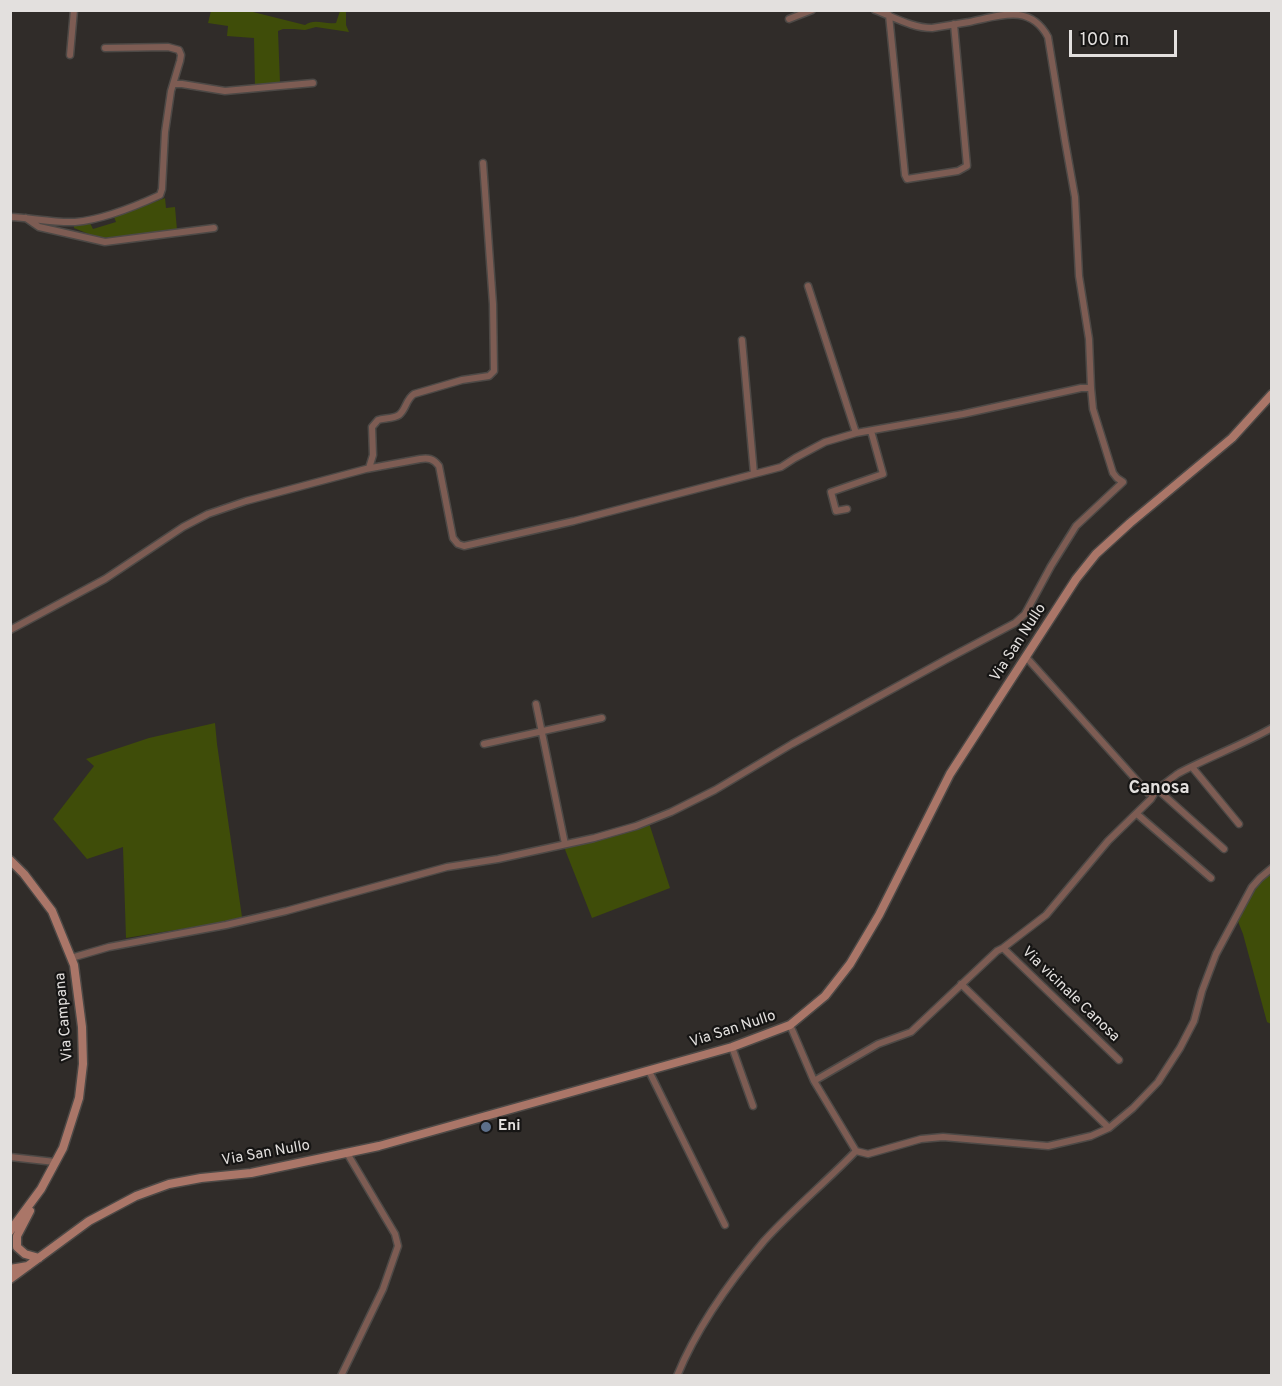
<!DOCTYPE html>
<html>
<head>
<meta charset="utf-8">
<style>
	body { margin:0 }
	#map { position:relative; width:1282px; height:1386px; overflow:hidden; background:#302c29; font-family:Overpass,sans-serif }
	canvas { display:block }
	.frame { position:absolute; inset:0; border:12px solid #e3e0de; pointer-events:none }
	.scale { position:absolute; left:1069px; top:30px; width:108px; height:27px; box-sizing:border-box; border:3px solid #e3e0de; border-top:0; padding-left:8px; font-size:18px; line-height:21px; white-space:nowrap; color:#e3e0de; -webkit-text-stroke:4px #161514; paint-order:stroke }
</style>
</head>
<body>
<div id="map">
<canvas width="1282" height="1386"></canvas>
<div class="frame"></div>
<div class="scale">100 m</div>
</div>
<script>
const c = document.querySelector('canvas').getContext('2d');
c.lineJoin = 'round';
function paint(path, color) { c.fillStyle = color; c.fill(path, 'evenodd'); }
function strokePath(path, color, width, dash) { c.strokeStyle = color; c.lineWidth = width; c.lineCap = dash ? 'butt' : 'round'; c.setLineDash(dash || []); c.stroke(path); }
function label(font, color, halo, rows, align = 'center') {
  c.font = font + ' Overpass,sans-serif'; c.lineWidth = 4.5; c.setLineDash([]); c.textBaseline = 'middle'; c.strokeStyle = halo; c.fillStyle = color; for (const [text, x, y, turn = 0] of rows) {
    c.save(); c.translate(x, y); c.rotate((+turn || 0) * Math.PI / 180); c.textAlign = isNaN(turn) ? turn : align; if (halo) c.strokeText(text, 0, 0); c.fillText(text, 0, 0); c.restore();
  }
}
const green = new Path2D(`
	M245,10L305,25C315,18 325,25 336,23L340,11H346V25L349,32L316,27L305,30L294,29H283L278,31L280,83L255,87L254,38L227,36L228,26L208,23L211,11Z
	M165,198L166,208L175,207L177,230L103,238L96,237L74,228V225L90,223L93,229L116,222L114,217Z
	M215,723L217,744L242,917L219,923L126,938L123,847L87,859L53,819L94,766L86,759L149,738Z
	M649,823L670,888L592,918L564,847Z
	M1271,872V1024L1267,1022L1243,934L1237,919L1256,888Z`);
const street = new Path2D(`
	M889,15L905,175L907,179L958,171L967,166L954,24
	M789,19L812,10
	M70,55L74,10
	M174,84H182L225,91L313,83
	M10,217C32,218 54,223 75,222C101,220 136,206 160,195L162,189L165,132L171,91L180,61L181,55L179,50L168,47L105,48
	M26,218L39,227L105,242L214,228
	M808,286L856,433
	M742,340L754,474
	M369,468L373,455L372,427L378,420C384,418 393,419 399,415C406,410 406,399 414,394L462,380L489,376L494,371L493,304L483,163
	M847,509L836,511L831,492L883,474L871,431
	M10,630L105,579L183,527L208,514L246,501L366,469L420,459C428,458 433,458 439,466L453,538L458,544L464,546L574,521L781,467L795,458L825,442L856,433L963,414L1081,388H1091
	M1026,657L1148,793C1160,790 1169,779 1179,773C1209,757 1242,745 1272,728
	M536,704L565,844
	M484,744L602,718
	M1192,767L1239,824
	M1137,814L1211,878
	M1003,948L1119,1060
	M71,958L109,947L226,925L286,911L447,867L498,859L594,838L636,826L671,812L715,790L792,744L947,659L1015,623L1025,614L1051,566L1076,526L1123,482L1117,478L1113,473L1093,409L1091,388L1089,339L1079,276L1075,197L1065,141L1048,37C1030,3 999,16 969,22C957,24 945,26 932,28C912,28 894,17 875,10
	M961,984L1109,1128
	M790,1025L814,1081L856,1151L868,1154L921,1139L943,1137L1048,1146L1091,1136L1109,1128L1133,1108L1158,1082L1180,1048L1194,1021L1202,991L1216,954L1252,887L1260,878L1272,868
	M732,1047L753,1106
	M649,1071L725,1225
	M814,1081L878,1044L911,1032L997,951L1003,948L1046,915L1108,841L1151,799L1157,789L1224,849
	M10,1157L55,1162
	M341,1376L383,1289L398,1246L395,1234L347,1153
	M677,1376C697,1327 730,1281 764,1241C792,1210 827,1181 856,1151`);
const secondary = new Path2D(`
	M10,860L24,874L52,911L74,965L82,1027L83,1064L79,1098L63,1148L41,1189L10,1231
	M30,1211L17,1236V1247L25,1254L39,1258
	M10,1269L28,1266
	M10,1279L89,1221L136,1196L169,1184L201,1178L251,1173L379,1146L732,1047L790,1025L825,996L850,964L879,915L950,774L1076,579L1096,554L1130,523L1232,438L1272,394`);
const markers = [
	[486,1127,6,"#5c6f8a"]
];
const streetNames = [
	["Via San Nullo",1019,643,-57],
	["Via vicinale Canosa",1070,995,44],
	["Via Campana",65,1017,-95],
	["Via San Nullo",733,1030,-18],
	["Via San Nullo",266,1154,-10]
];
const poiNames = [
	["Eni",498,1127]
];
const quarterNames = [
	["Canosa",1159,789]
];
paint(green, '#3f4d09');
strokePath(street, '#4d4946', 9);
strokePath(secondary, '#4d4946', 11);
strokePath(street, '#7d5c53', 6);
strokePath(secondary, '#aa7668', 8);
for (const [x, y, r, color] of markers) { const dot = new Path2D(); dot.arc(x, y, r, 0, 2 * Math.PI); c.fillStyle = color; c.fill(dot); strokePath(dot, '#161514', 2); }
label('15px', '#e3e0de', '#161514', streetNames);
label('bold 15px', '#e3e0de', '#161514', poiNames, 'left');
label('bold 18px', '#e3e0de', '#161514', quarterNames);
</script>
</body>
</html>
